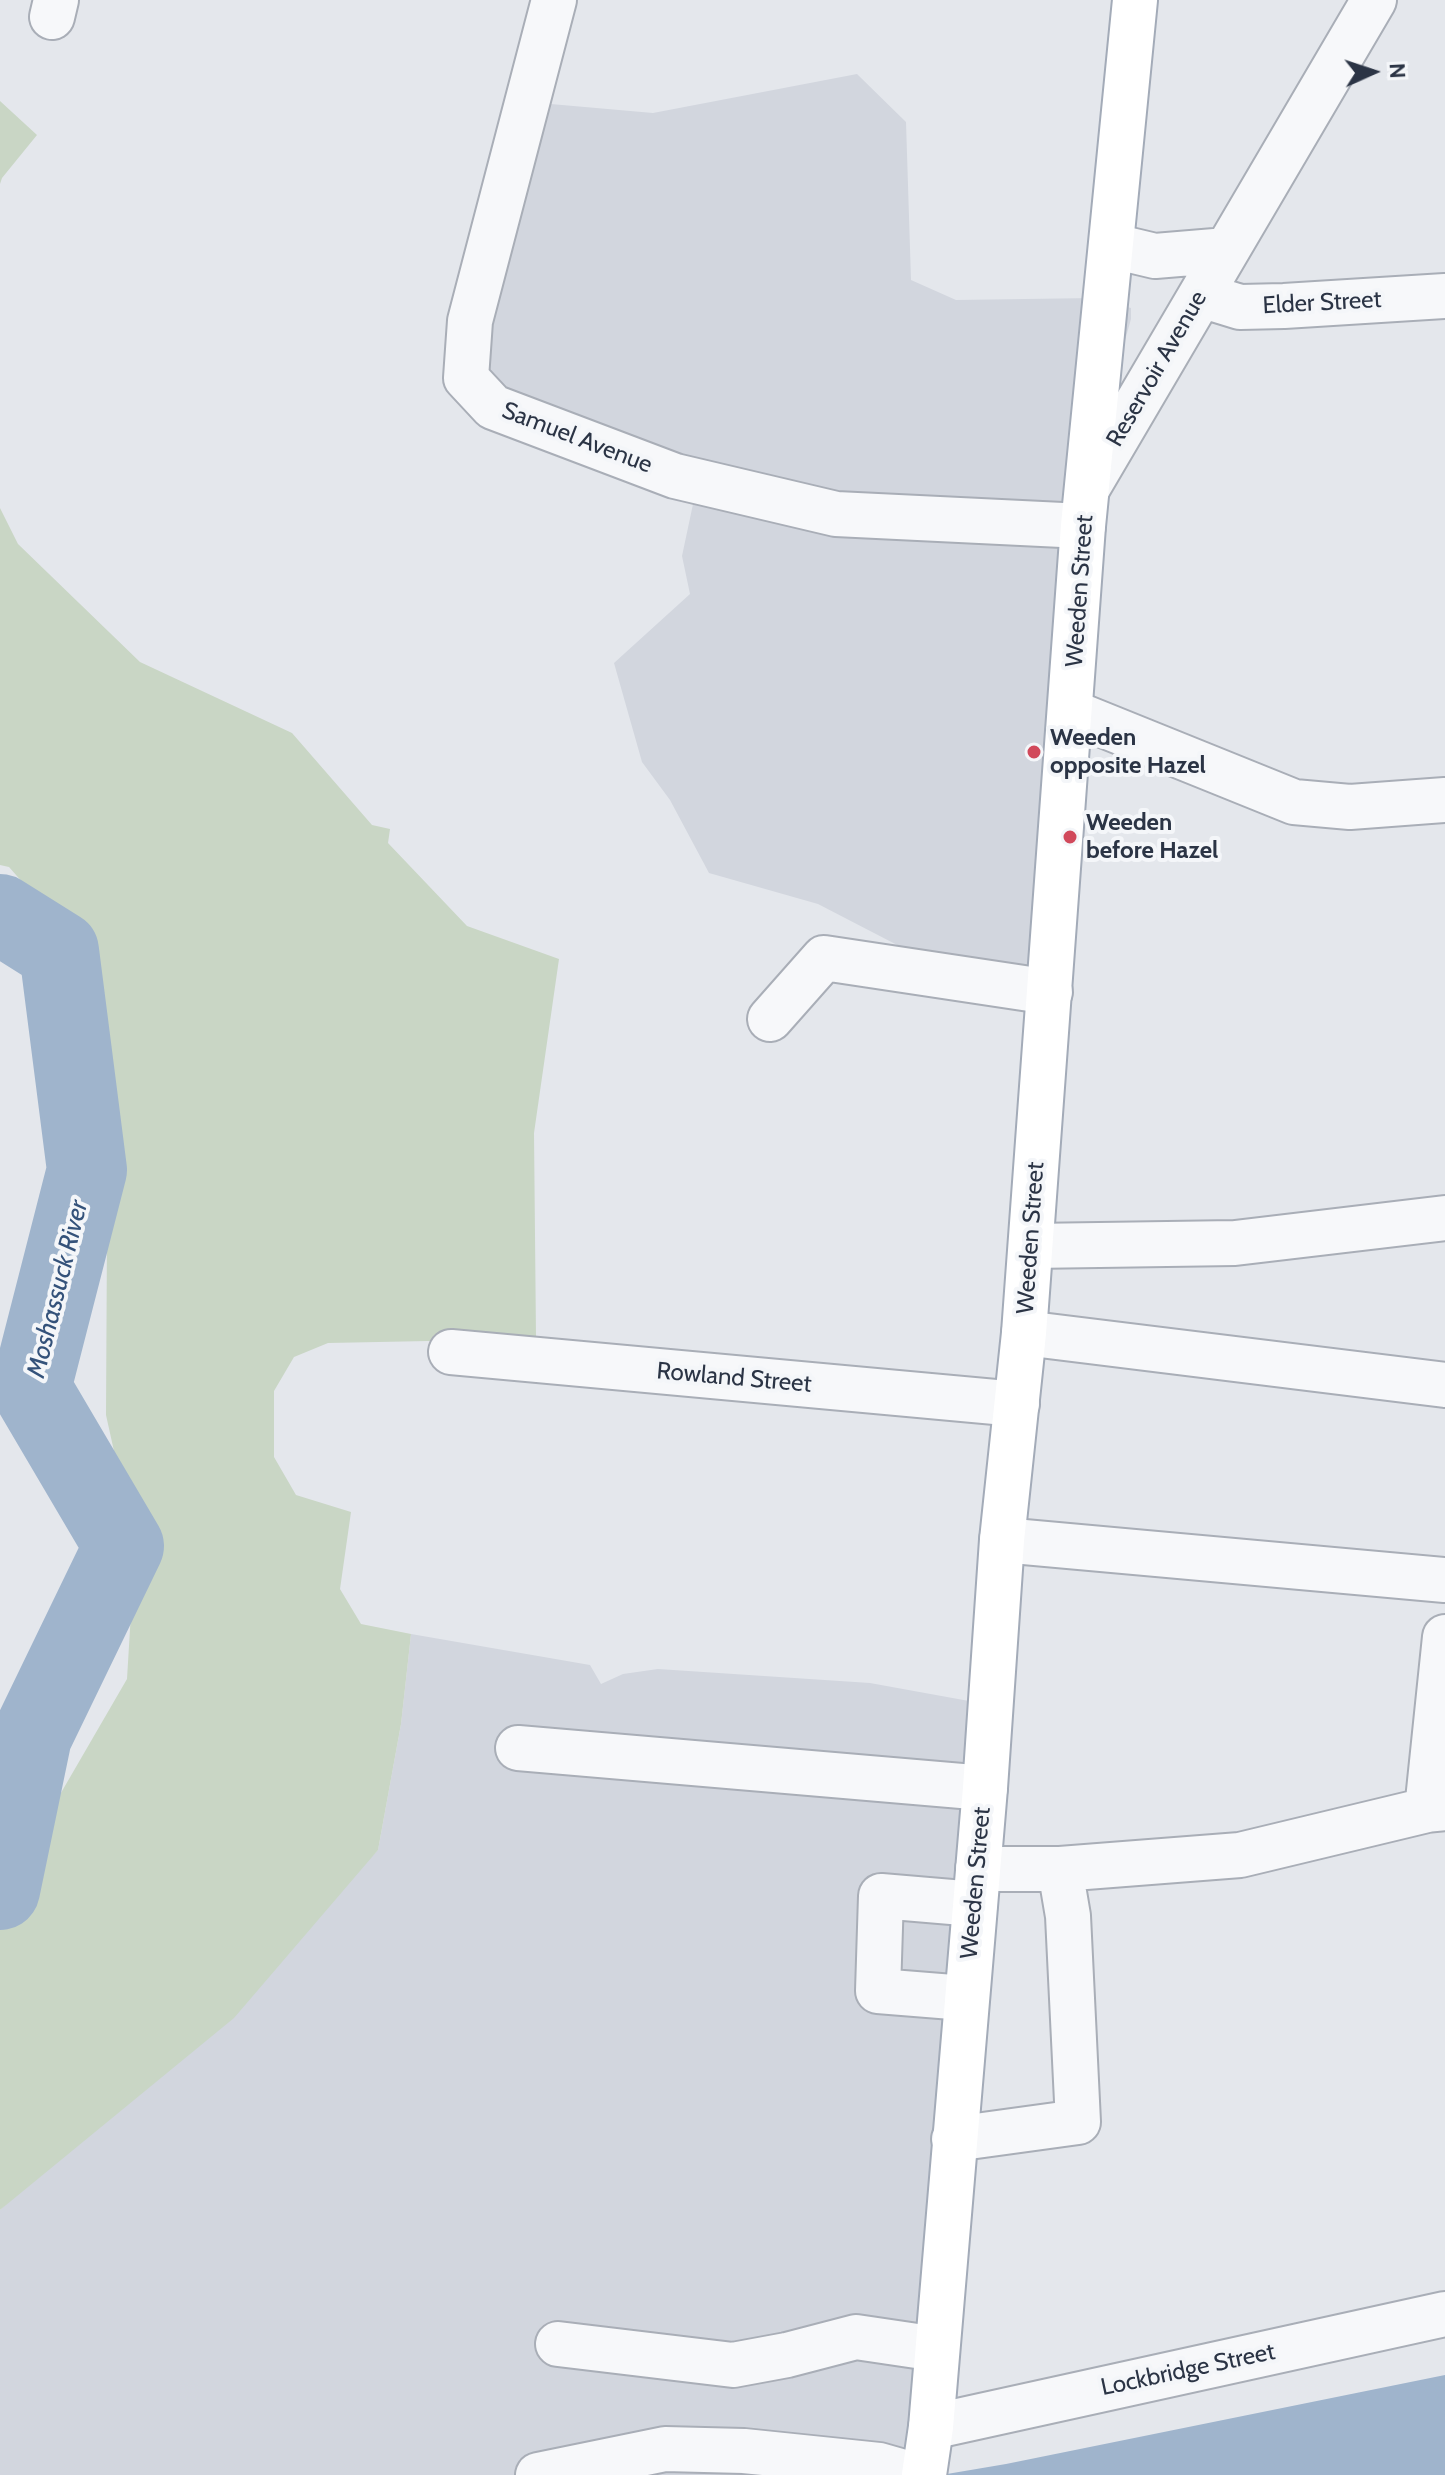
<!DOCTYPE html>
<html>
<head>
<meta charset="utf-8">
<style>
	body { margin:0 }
	#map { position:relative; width:1445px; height:2475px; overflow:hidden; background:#e4e7ec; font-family:Cabin,sans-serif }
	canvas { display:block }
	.north { position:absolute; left:1333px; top:32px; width:80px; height:80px; -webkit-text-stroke:6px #f4f6f9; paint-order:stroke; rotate:87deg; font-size:22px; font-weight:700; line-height:32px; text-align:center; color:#2b3445 }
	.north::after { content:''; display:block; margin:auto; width:28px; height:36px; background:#2b3445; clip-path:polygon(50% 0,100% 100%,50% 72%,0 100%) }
</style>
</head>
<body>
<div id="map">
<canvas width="1445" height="2475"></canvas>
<div class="north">N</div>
</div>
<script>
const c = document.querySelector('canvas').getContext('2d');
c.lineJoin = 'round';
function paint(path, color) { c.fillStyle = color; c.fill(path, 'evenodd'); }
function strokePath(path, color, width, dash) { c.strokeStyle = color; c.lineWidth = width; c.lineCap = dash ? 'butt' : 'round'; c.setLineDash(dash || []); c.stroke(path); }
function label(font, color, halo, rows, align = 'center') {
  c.font = font + ' Cabin,sans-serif'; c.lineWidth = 8; c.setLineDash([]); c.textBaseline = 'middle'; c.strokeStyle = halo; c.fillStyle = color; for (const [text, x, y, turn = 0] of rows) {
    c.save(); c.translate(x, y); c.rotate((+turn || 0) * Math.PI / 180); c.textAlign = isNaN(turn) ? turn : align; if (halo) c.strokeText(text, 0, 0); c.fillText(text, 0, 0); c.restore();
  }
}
const built = new Path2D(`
	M857,74L906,122L911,280L956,300L1094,298L1131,308V319L1076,515L1041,971L930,962L818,904L709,873L670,800L642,762L614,663L690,594L682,556L696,490L493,398L458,329L528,102L653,113Z
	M411,1634L590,1665L601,1684L623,1674L658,1669L870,1683L980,1703L909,2475H0V2210L378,1850L401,1724Z`);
const green = new Path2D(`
	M0,101L37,135L2,178L0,184Z
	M0,508L18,544L140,662L292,733L372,825L390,829L388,843L467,926L559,959L534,1133L536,1337L525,1343L479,1340L328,1343L294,1357L274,1391V1457L296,1495L351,1512L340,1589L361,1624L411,1634L401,1724L378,1850L234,2018L0,2210V1898L127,1679L135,1546L106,1415L107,1233L98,968L9,867L0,865Z`);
const water = new Path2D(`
	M1445,2375V2475H941L1006,2464Z`);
const river = new Path2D(`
	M0,914L59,951L87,1170L31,1388L124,1546L32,1736L0,1890`);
const minor = new Path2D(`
	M554,0L470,321L466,378L493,407L675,476L836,514L1083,526
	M52,17L56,0
	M1113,246L1155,256L1227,250
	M1201,295L1240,307L1284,306L1445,296
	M1088,487L1374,0
	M1071,712L1294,802L1350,807L1445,800
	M770,1019L824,958L1050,992
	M1031,1246L1235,1243L1445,1218
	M1024,1333L1445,1385
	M451,1352L1017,1404
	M1002,1540L1445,1580
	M518,1748L985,1788
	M1427,1810L1445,1637
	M978,1869H1060L1240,1855L1427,1810L1445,1808
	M965,1998L878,1991L881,1896L975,1904
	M954,2139L1078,2122L1068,1916L1060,1869
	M558,2344L733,2365L787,2355L856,2337L937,2349
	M931,2427L1445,2314
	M538,2475L665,2449L744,2451L879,2465L914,2475`);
const major = new Path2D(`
	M924,2475L931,2427L985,1788L1002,1540L1024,1333L1083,526L1135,0`);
const markers = [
	[1034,752,8,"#d1495b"],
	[1070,837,8,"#d1495b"]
];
const streetNames = [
	["Elder Street",1322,303,-3],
	["Reservoir Avenue",1157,369,-60],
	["Samuel Avenue",577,438,21],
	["Weeden Street",1080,591,-86],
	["Weeden Street",1031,1238,-86],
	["Rowland Street",734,1378,5],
	["Weeden Street",976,1883,-85],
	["Lockbridge Street",1188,2370,-12]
];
const poiNames = [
	["Weeden",1050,738],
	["opposite Hazel",1050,766],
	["Weeden",1086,823],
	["before Hazel",1086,851]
];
const waterNames = [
	["Moshassuck River",58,1289,-76]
];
paint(built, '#d2d6de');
paint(green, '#c9d6c5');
paint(water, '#9fb4cc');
strokePath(river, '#9fb4cc', 80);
strokePath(minor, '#a9aeb7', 48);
strokePath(major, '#a3abb8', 48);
strokePath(minor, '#f7f8fa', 44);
strokePath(major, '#fff', 44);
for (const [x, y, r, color] of markers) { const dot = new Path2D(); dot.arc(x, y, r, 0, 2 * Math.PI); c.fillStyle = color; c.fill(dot); strokePath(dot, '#f4f6f9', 3); }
label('24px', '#2b3445', '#f4f6f9', streetNames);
label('bold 24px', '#2b3445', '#f4f6f9', poiNames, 'left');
label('italic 26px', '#34527a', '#f4f6f9', waterNames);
</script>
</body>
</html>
